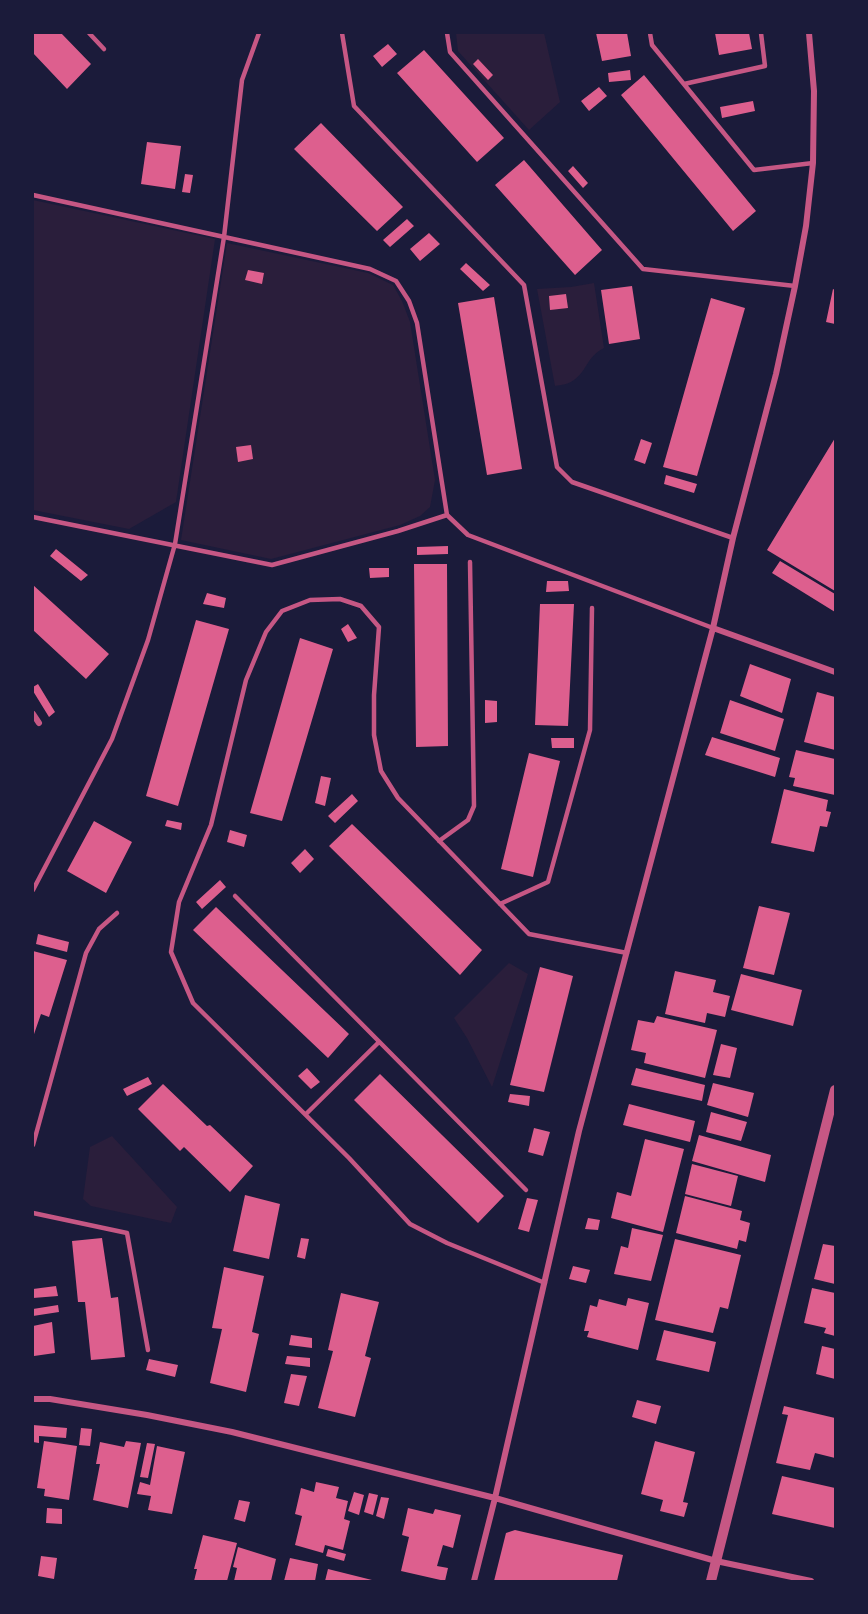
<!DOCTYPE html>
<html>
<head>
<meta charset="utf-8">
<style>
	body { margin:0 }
	#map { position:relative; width:868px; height:1614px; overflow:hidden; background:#1b1b3a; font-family:"Fira Sans Condensed",sans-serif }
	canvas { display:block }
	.frame { position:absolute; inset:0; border:34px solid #1b1b3a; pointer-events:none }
</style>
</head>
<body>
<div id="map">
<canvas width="868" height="1614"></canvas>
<div class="frame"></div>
</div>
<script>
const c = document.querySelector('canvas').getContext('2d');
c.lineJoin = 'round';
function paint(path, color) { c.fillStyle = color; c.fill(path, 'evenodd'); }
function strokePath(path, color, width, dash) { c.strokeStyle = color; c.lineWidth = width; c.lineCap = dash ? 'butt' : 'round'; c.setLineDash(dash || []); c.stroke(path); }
const green = new Path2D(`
	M456,33H544L560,102L529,130L458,51Z
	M33,200L215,239L176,502L129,529L33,510Z
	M227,243L368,273L393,285L402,301L410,322L435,480L430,507L420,516L400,525L271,559L181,540Z
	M594,283L604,348C586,357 588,370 574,380C569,384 561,385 555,386L537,289L571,287Z
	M509,963L528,974L492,1087L467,1038L454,1018Z
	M112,1136L177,1207L171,1223L91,1206L83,1199L90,1147Z`);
const building = new Path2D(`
	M33,33H61L91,64L67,89L33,53Z
	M596,33H627L631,56L602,61Z
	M715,33H749L752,49L719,55Z
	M388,44L397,54L382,67L373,56Z
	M424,50L504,138L477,162L397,73Z
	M478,59L493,75L488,80L473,64Z
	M630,70L631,80L609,82L608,73Z
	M644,75L756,211L733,231L621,95Z
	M599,87L607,96L589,111L581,101Z
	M753,101L755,111L722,118L720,107Z
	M321,123L403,207L377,231L294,149Z
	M147,142L181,146L175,189L141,184Z
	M524,160L602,250L575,275L495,185Z
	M573,166L588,183L583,188L568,171Z
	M185,174L193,175L190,193L182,192Z
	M407,219L414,226L390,247L383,240Z
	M429,233L440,244L420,261L410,249Z
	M466,263L490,285L483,291L460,269Z
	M248,270L264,273L262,284L245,280Z
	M632,286L640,339L609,344L601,290Z
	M833,289L835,290V324L826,322Z
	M566,294L568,308L550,310L549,296Z
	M494,297L522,469L487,475L458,303Z
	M711,298L745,308L697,476L663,467Z
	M835,438V591L767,550Z
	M641,439L652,443L645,464L634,460Z
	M251,445L253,459L238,462L236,447Z
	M666,475L697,484L694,493L664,484Z
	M448,546V554L417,555V547Z
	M56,549L88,575L81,581L50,556Z
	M780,561L835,594V612L772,573Z
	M414,564H447L448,746L416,747Z
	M369,568H389V577L370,578Z
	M547,581H568L569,591L546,592Z
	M33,585L109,654L86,679L33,630Z
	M207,593L226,598L224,608L203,604Z
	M540,604H574L568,726L535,725Z
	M196,620L229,629L178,806L146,796Z
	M348,624L357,638L348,642L341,629Z
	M300,638L333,649L282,821L250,813Z
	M750,664L791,679L782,713L740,696Z
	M38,684L55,712L49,717L33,691V687Z
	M817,692L835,697V750L804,742Z
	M485,700L497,701V722L485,723Z
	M730,700L784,719L775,751L720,733Z
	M712,737L780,758L775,777L705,755Z
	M551,738H574V748H552Z
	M796,750L835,759V795L793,786L795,778L789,777Z
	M529,753L560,761L533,877L501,869Z
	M321,776L331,778L325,806L315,803Z
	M784,789L828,800L826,811L831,812L827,827L820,826L814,852L771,843Z
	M352,794L358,801L335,823L328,816Z
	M167,820L182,823L181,830L165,826Z
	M94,821L132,842L106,893L67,871Z
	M352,824L482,950L460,975L329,846Z
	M230,830L247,835L244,847L227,842Z
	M305,849L314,859L300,873L291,863Z
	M220,880L226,887L202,909L196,902Z
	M759,906L790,913L774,975L743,968Z
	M216,907L349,1034L328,1058L193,930Z
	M38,934L69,942L67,952L36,944Z
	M33,951L67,960L49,1017L41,1014L33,1037Z
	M540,967L573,976L544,1092L510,1085Z
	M675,971L716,980L713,992L730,996L725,1017L707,1013L705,1023L665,1014Z
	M741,974L802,990L793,1026L731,1010Z
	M657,1016L717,1030L705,1078L644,1063L646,1053L631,1050L638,1020L654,1023Z
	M721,1044L737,1048L730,1078L713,1075Z
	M307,1068L320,1082L311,1089L298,1076Z
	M636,1068L705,1085L702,1101L631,1085Z
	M380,1074L504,1196L478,1223L354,1100Z
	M148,1077L152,1084L127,1096L123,1089Z
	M713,1083L754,1093L748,1117L707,1105Z
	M163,1084L207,1126L210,1125L253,1166L230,1192L184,1147L180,1151L138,1109Z
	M510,1094L530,1096L529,1106L508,1102Z
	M629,1104L695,1121L690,1142L623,1125Z
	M711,1112L747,1122L741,1141L706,1132Z
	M534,1128L550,1132L543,1156L528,1152Z
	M699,1135L771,1155L765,1182L692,1161Z
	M645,1139L684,1149L663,1232L611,1218L617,1192L631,1196Z
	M692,1164L738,1176L731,1206L685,1194Z
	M245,1195L280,1204L269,1259L233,1251Z
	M685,1196L742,1211L740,1220L750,1223L746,1242L739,1240L737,1249L676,1233Z
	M527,1198L538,1200L529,1232L518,1229Z
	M588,1218L600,1220L598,1230L585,1229Z
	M632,1228L663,1235L651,1281L614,1274L621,1246L628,1248Z
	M102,1238L111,1298L118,1297L125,1357L91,1360L85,1302H78L72,1241Z
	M301,1238L309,1239L305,1259L297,1257Z
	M675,1239L741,1255L728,1309L720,1307L713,1333L655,1320Z
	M823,1244L835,1246V1284L814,1279Z
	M573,1266L590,1270L586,1283L569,1279Z
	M224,1267L264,1276L252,1332L259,1334L246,1392L210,1383L222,1329L212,1328Z
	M56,1286L58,1296L33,1298V1289Z
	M812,1288L835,1293V1336L824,1333L826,1328L804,1323Z
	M341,1293L379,1302L365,1356L371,1358L355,1417L318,1408L333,1351L328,1350Z
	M628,1298L649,1303L638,1350L587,1337L589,1331H584L590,1305L597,1307L599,1299L626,1306Z
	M58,1305L59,1312L33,1316V1309Z
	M52,1322L55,1353L34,1356L33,1326Z
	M664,1330L716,1342L709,1372L656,1360Z
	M291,1335L312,1338V1348L289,1345Z
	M822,1346L835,1349V1379L816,1374Z
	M287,1356L310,1358V1367L285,1364Z
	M149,1359L178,1365L175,1377L146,1370Z
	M291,1374L307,1376L299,1406L284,1403Z
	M637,1400L661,1406L656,1424L632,1417Z
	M784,1406L835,1418V1458L815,1453L810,1470L776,1463L788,1415L782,1414Z
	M33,1425L67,1428L66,1438L39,1436V1443L33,1442Z
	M81,1428L92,1429L90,1446L79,1445Z
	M44,1441L77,1446L69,1500L44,1496L45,1489L37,1488Z
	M126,1441L141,1443L128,1508L93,1500L100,1464H96L100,1442L124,1447Z
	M655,1441L695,1452L683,1502L688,1503L684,1517L660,1511L663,1500L641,1494Z
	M147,1443L155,1444L148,1478L140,1477Z
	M157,1446L185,1452L172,1514L148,1510L151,1496L137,1494L140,1482L150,1485Z
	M782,1476L835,1488V1528L772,1514Z
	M316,1482L339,1487L336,1498L348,1501L344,1519L350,1521L343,1550L325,1545L323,1553L295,1545L302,1516L295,1514L301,1488L314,1492Z
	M354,1492L364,1495L359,1515L348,1511Z
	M369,1493L378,1495L373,1515L364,1512Z
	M381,1497L389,1498L384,1519L376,1516Z
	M239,1500L250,1502L245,1522L234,1519Z
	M47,1508L62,1509V1524L46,1523Z
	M408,1508L433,1514L435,1509L461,1515L453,1548L443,1545L437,1566L448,1568L445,1581L401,1571L409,1537L402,1535Z
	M515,1530L623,1555L617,1581H494L506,1533Z
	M203,1535L237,1543L227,1581H194L197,1569H194Z
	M238,1547L276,1559L271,1581H234L237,1568L233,1567Z
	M328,1549L346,1554L344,1561L326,1556Z
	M41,1556L57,1558L54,1579L38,1576Z
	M290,1558L318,1564L315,1581H284Z
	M328,1569L372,1580V1581H325Z`);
const service = new Path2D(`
	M89,33L104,49
	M342,33L354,106L524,285L557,467L572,482L733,538
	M447,33L450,52L643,269L795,286
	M650,33L652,45L754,170L813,163
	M684,84L765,66L761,33
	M33,195L370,269L396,281L409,301L417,323L447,515L468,535L713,628
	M33,517L272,565L398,531L447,515
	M439,841L468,820L474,806L470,562
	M33,890L112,739L148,640L175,544L224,237L242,80L259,33
	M235,896L526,1190
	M500,904L548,882L590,730L592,608
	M306,1114L379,1042
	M33,1145L86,953L99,929L117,913
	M33,1213L127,1233L148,1350
	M545,1283L447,1243L410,1224L349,1158L193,1003L171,952L179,902L211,825L246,680L266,632L282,611L310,600L340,599L361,606L379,627L374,695V735L381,771L398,798L529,934L627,953`);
const minor = new Path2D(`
	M713,628L835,672
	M33,714L39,723
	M33,1399H50L147,1415L232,1432L495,1498L716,1561L811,1581
	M474,1581L495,1498L579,1131L713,628L733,538L776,374L795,286L806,226L813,163L814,91L809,33`);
const tertiary = new Path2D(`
	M711,1581L835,1090`);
paint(green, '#2a1e3b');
paint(building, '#dd5f8e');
strokePath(service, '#c65784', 4.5);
strokePath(minor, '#c65784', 6);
strokePath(tertiary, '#c65784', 10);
</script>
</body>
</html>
